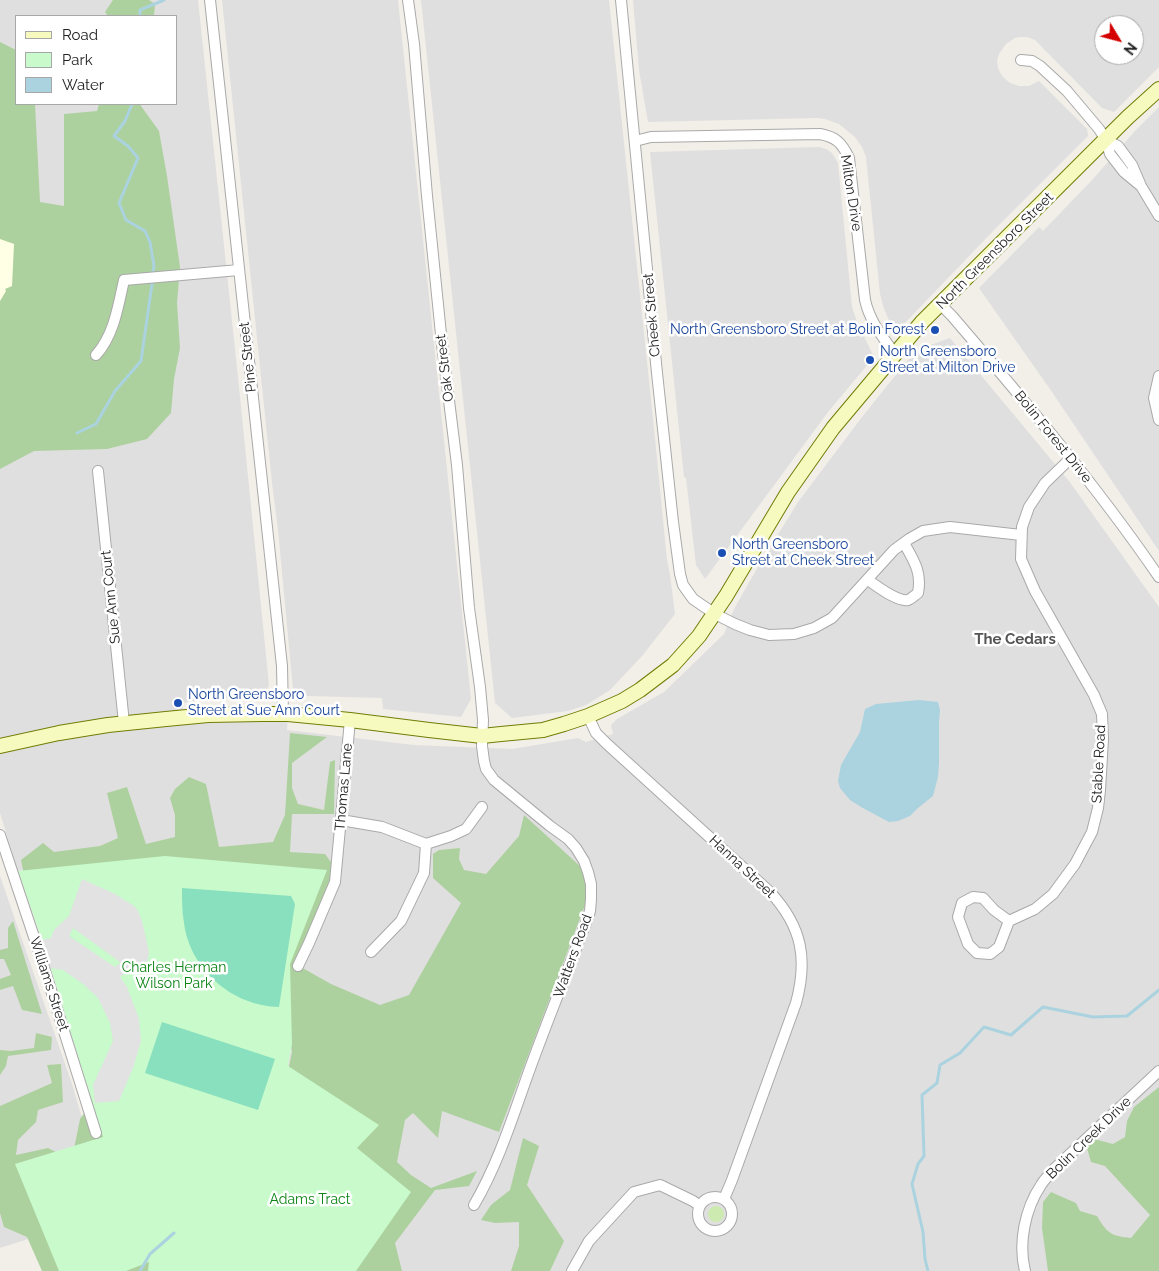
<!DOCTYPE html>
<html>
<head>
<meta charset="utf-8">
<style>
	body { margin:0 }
	#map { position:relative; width:1159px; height:1271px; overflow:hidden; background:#f2efe9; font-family:Raleway,sans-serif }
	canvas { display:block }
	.legend { position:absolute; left:15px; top:15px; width:162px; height:90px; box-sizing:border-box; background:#fff; border:1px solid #a7a7a7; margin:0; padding:6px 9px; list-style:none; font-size:15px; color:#222 }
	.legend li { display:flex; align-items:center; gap:10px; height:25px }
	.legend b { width:25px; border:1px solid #a7a7a7 }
	.north { position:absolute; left:1094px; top:15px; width:50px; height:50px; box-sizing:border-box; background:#fff; border:1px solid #a7a7a7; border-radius:50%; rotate:127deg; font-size:14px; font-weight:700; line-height:20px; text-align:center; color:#222 }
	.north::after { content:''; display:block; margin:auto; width:18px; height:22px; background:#d40000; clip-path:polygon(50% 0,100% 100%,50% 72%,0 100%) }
</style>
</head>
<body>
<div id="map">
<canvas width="1159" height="1271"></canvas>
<ul class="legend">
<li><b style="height:6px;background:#f7fabf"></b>Road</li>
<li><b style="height:14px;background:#c8facc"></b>Park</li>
<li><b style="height:14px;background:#aad3df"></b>Water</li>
</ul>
<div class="north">N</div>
</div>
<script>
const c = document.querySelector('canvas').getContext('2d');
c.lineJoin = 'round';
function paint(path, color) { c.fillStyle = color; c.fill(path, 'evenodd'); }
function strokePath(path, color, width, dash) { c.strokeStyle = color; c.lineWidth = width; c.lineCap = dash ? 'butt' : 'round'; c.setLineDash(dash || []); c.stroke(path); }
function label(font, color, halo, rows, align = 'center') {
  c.font = font + ' Raleway,sans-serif'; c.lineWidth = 5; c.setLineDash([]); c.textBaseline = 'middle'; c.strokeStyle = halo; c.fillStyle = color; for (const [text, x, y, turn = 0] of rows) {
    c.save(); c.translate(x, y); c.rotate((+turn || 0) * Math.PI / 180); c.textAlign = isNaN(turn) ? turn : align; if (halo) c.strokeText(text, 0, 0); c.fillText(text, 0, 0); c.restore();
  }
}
const residential = new Path2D(`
	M0,0H198L239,387L269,685L264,694L180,703L188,717L288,714L287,730L414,745L512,749L578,738L586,742L613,734L611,725L617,719L664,692L724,634L734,609L755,572L798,502L862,417L907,361L919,349L950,338L1069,481L1159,607V1271H356L379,1125L288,1066L292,1044L165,856L18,871L0,813ZM16,16H176V104H16Z
	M222,0H398L471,699L461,717L383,709L382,698L307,696L293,689L278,530L272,483Z
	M421,0H609L655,438L667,560L670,575L675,614L642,656L610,690L586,705L568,711L512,718L495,703Z
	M633,0H1159V67L1114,112L1102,108L1035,40L1027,37H1019L1015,38L1006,44L999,54L997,61L998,68L1002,76L1010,83L1019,86H1029L1039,81L1087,129L1088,136L996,228L901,327H892L884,309L880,294L866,157L862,147L855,137L839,124L825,119L818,118L648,122L639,70ZM1104,25H1134V55H1104Z
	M1159,107V551L1052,392L979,288L1039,227L1043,231L1093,179L1134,132Z
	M819,147L826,149L832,153L838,163L852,307L857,322L874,357L828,412L705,579L696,565L686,478L684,477L650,152Z
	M0,876L72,1084L89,1142L44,1234L0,1248Z`);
const education = new Path2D(`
	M0,203L19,216L0,434Z`);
const grass = new Path2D(`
	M708 1214a8 8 0 1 1 16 0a8 8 0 1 1-16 0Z`);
const forest = new Path2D(`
	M113,0H149L155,4L154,16H108L105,12Z
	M0,42L16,50V104H35L40,202L64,206V114L97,111L99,104H141V106L159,131L167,176L180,267L177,303L180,348L174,379L171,413L147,439L107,449L34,451L0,469V301L6,291L5,289L12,286L14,244L0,239Z
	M290,733L327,737L292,763V788L298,804L324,810L330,762L335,760L334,814H292L290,852L325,854L331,862V883L299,966L331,984L380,1005L409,995L461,903L433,878V854L439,850L460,848L459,859L464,870L486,874L519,836L524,815L581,867L590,892L499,1132L442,1111L438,1138L413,1113L405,1120L397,1162L411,1175L431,1188L477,1171L469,1186L435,1190L395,1243L402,1271H42L27,1237L4,1227L0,1213V1106L52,1083L47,1065L61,1064L63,1102L38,1110L36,1122L18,1140L16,1155L48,1148L62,1155L73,1154L80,1119L90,1105L91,1099L286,1081L292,1052L290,1039L26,885L21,860L43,843L54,852L100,846L118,838L107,793L127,787L146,844L175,837V815L170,798L175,789L189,777L206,784L219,847L273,842L285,815Z
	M13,921L42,1014L22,1010L13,986L0,990V979L11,975L4,959H0V950L8,948V928Z
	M36,1033L52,1037L51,1050L8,1056L6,1066L0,1075V1050L11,1051L34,1048Z
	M1159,1087V1271H1048L1042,1228L1043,1202L1051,1192L1076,1203L1080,1211L1097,1216C1107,1233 1111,1236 1131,1238L1150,1215L1105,1166L1091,1162L1086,1145L1094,1139L1113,1144L1125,1137L1127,1121L1134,1107Z
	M523,1138L539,1146L527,1185L564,1241L550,1271H511L519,1246V1222L495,1223L481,1220L491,1205L510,1190Z`);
const park = new Path2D(`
	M165,856L327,870L290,964L292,1044L288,1066L379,1125L357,1148L411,1192L356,1271H148L149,1262L126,1271H59L15,1164L103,1137L42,940L18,871Z`);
const pitch = new Path2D(`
	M182,888L291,896L295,904L279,1007C233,1006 190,970 184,923C182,912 182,900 182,888Z
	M162,1022L275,1059L258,1110L145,1073Z`);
const parking = new Path2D(`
	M82,879L115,894L134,906L138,911L142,921L149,952L148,959L142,970L135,965L132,969L120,977L127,987L139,1019L141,1041L133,1068L119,1101L95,1103L93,1085L113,1041L110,1023L98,998L83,984L63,970L50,968L42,940L51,938L54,930L69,916ZM73,928L120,962V963L115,967L69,936Z`);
const water = new Path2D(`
	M919,700L938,702L940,710L939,723V763L938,777L933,796L918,808L910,816L898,821L889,822L861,807L850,800L840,788L838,781L841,765L860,732L865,709L876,704Z`);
const stream = new Path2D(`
	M140,16V10L164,0
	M132,104L125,121L114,136L128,146L138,158L119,203L126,220L145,231L150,242L154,266L153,271
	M77,433L96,424L115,391L141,361L152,284
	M140,1271L150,1254L174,1233
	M928,1271L925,1259L923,1232L912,1184L918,1164L924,1156L922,1095L937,1083L940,1065L960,1053L984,1027L1011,1035L1043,1007L1093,1017L1127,1016L1159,990`);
const street = new Path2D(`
	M210,0L282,666L283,714
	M408,0L414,44L427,196L442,344L457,465L469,608L480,687L483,720L482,746L484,761L486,769L494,780L550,826L568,839L576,848L584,861L588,872L591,884V899L590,911L585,925C566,975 546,1024 528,1074C512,1119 498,1164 474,1205
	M621,0L657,373L673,522L680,574L683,585L693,599L715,614L735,624L750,630L769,635L794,634L814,628L832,618L894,550L909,539L923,531L950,527L1021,535
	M1021,60L1032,61L1040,66L1067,91L1099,129L1106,140L1110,154L1124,172L1141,186
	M1106,140L1118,146L1132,165L1141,186L1159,216
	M635,141L651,137L820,134C836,137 842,143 849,158L865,300C870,322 882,336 895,354
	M940,304L952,316C1024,400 1096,485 1159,577
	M96,355C114,335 118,307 124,280L239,270
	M1159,376L1154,398L1159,420
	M98,471L124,723
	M868,580C877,586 897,602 908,600C911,599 915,595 918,593C922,572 914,561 904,543
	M588,716L596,733L607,744L771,893C802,927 808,959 796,1003L732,1180L724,1199
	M341,820L382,827L426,844L424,873L401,921L371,952
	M0,835L40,955L96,1133
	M426,844L451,836L466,829L482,807
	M1009,921L994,910L983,898L973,897L962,903L958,917L968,944L977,953L990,954L999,947L1009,921L1035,909L1053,894L1075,864L1092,832L1098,808L1100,790L1103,739L1102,714L1094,695L1035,591L1021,559L1022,527L1029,507L1045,483L1071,458
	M298,966L309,943L335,882L350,720
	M698 1214a17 17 0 1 1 34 0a17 17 0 1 1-34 0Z
	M572,1271L589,1241L634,1192L660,1185L693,1201L700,1206
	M1025,1271C1018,1243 1025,1209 1041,1185C1044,1180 1049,1175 1053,1170L1159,1071`);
const secondary = new Path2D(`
	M0,746L59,733L108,725L166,719L208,715L261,714H288L350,720L429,730L482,736L501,734L543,730L564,724L588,716L622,701L640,690L673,665L699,636L726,596L788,492L833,428L922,322L1128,117L1159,89`);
const markers = [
	[935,330,5,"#1a4fb4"],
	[870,360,5,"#1a4fb4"],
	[722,553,5,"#1a4fb4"],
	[178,703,5,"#1a4fb4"]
];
const streetNames = [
	["Milton Drive",851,193,81],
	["North Greensboro Street",995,251,-45],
	["Cheek Street",652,315,-95],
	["Pine Street",248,357,-96],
	["Oak Street",445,368,-97],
	["Bolin Forest Drive",1053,437,51],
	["Sue Ann Court",111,597,-96],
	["Stable Road",1099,764,-87],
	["Thomas Lane",344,787,-85],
	["Hanna Street",742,867,43],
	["Watters Road",573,956,-70],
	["Williams Street",49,984,72],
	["Bolin Creek Drive",1089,1138,-44]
];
const transitNames = [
	["North Greensboro Street at Bolin Forest",925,330,"right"],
	["North Greensboro",880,352],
	["Street at Milton Drive",880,368],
	["North Greensboro",732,545],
	["Street at Cheek Street",732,561],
	["North Greensboro",188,695],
	["Street at Sue Ann Court",188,711]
];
const parkNames = [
	["Charles Herman",174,968],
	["Wilson Park",174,984],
	["Adams Tract",310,1200]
];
const neighbourhoodNames = [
	["The Cedars",1015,639]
];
paint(residential, '#e0dfdf');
paint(education, '#ffffe5');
paint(grass, '#cdebb0');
paint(forest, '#add19e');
paint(park, '#c8facc');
paint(pitch, '#88e0be');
paint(parking, '#e2e2e2');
paint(water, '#aad3df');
strokePath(stream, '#aad3df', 3);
strokePath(street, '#a9a9a9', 12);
strokePath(secondary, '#707d05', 16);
strokePath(street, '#fff', 10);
strokePath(secondary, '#f7fabf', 14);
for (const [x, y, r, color] of markers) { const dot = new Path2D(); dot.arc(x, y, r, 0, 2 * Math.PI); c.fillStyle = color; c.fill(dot); strokePath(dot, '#fff', 2); }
label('14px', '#222', '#fff', streetNames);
label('14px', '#164399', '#fff', transitNames, 'left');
label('14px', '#0c8416', '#fff', parkNames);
label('bold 15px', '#555', '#fff', neighbourhoodNames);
</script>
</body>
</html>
